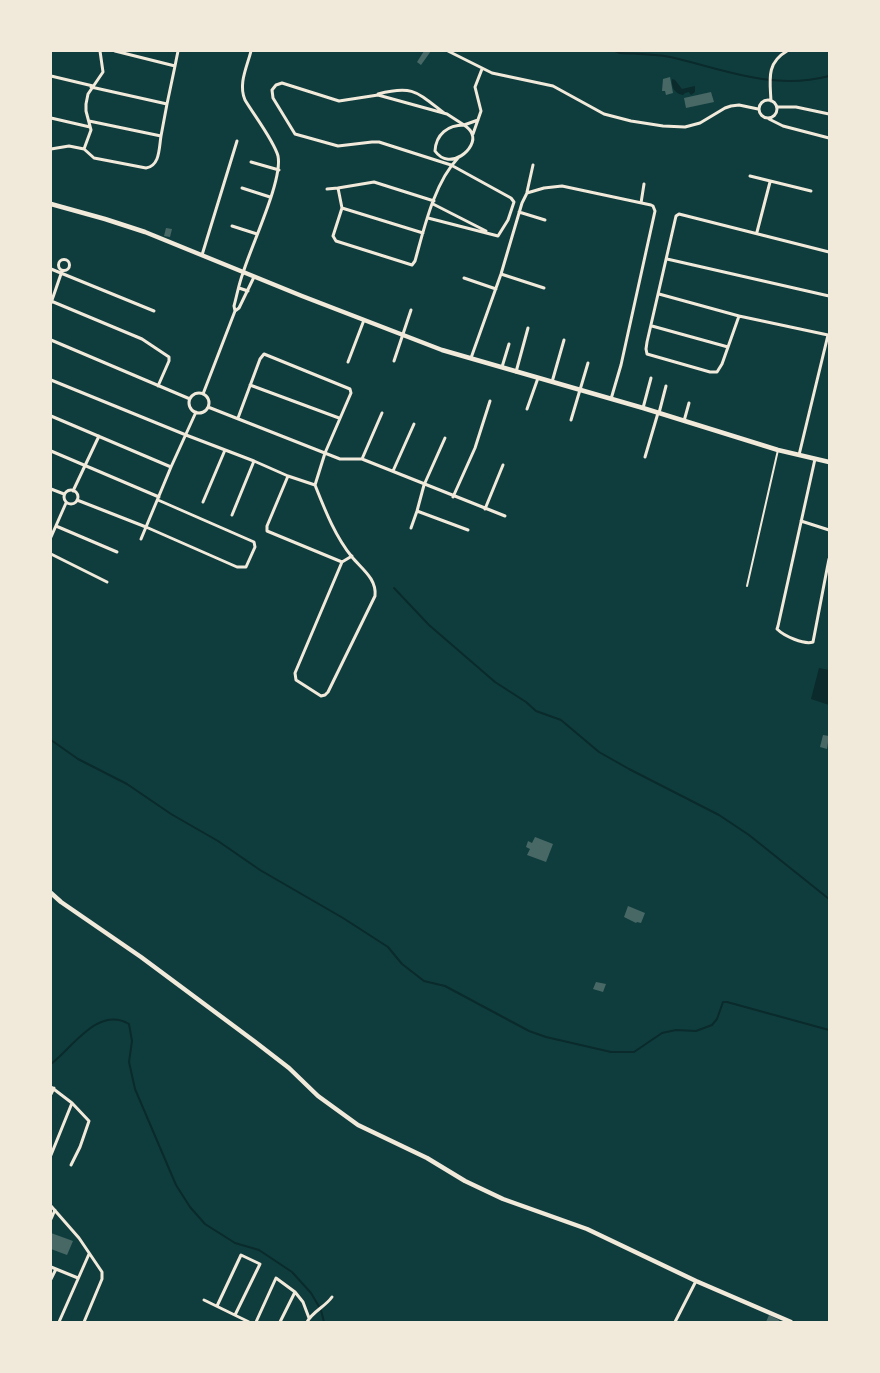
<!DOCTYPE html>
<html>
<head>
<meta charset="utf-8">
<style>
	body { margin:0 }
	#map { position:relative; width:880px; height:1373px; overflow:hidden; background:#0f3d3e; font-family:"Crimson Pro",serif }
	canvas { display:block }
	.frame { position:absolute; inset:0; border:52px solid #f1e9da; pointer-events:none }
</style>
</head>
<body>
<div id="map">
<canvas width="880" height="1373"></canvas>
<div class="frame"></div>
</div>
<script>
const c = document.querySelector('canvas').getContext('2d');
c.lineJoin = 'round';
function paint(path, color) { c.fillStyle = color; c.fill(path, 'evenodd'); }
function strokePath(path, color, width, dash) { c.strokeStyle = color; c.lineWidth = width; c.lineCap = dash ? 'butt' : 'round'; c.setLineDash(dash || []); c.stroke(path); }
const water = new Path2D(`
	M672,79L675,80L682,89L695,86V92L691,95L689,92L685,93L683,95C675,94 671,87 672,79Z
	M819,668L829,670V705L811,699Z`);
const stream = new Path2D(`
	M615,51L620,53C637,54 654,54 670,57C724,69 772,91 829,76
	M394,588L429,625L495,682L526,702L536,711L561,720L599,752L629,769L719,815L749,835L829,899
	M51,740L78,759L127,784L171,814L218,841L260,870L343,918L388,947L402,964L424,981L445,986L529,1031L546,1037L611,1052H634L662,1033L676,1030L696,1031L712,1025L717,1019L723,1002H727L829,1030
	M51,1064C73,1047 98,1006 129,1024L132,1041L129,1062L135,1089L176,1185L190,1207L205,1224L235,1243L259,1250L292,1272L311,1293L321,1310L324,1322`);
const building = new Path2D(`
	M424,51H431L421,65L417,62Z
	M670,77L673,93L666,95L665,91H662L663,79Z
	M711,92L714,102L686,108L684,98Z
	M166,228L172,229L170,237L164,236Z
	M823,735L829,736L827,749L820,747Z
	M535,837L553,844L546,862L527,855L530,849L526,847L528,841L532,843Z
	M628,906L645,913L641,923L637,922L636,923L624,917Z
	M596,982L606,984L603,992L593,989Z
	M51,1233L73,1241L67,1255L51,1249Z
	M769,1315L779,1320V1322H766Z`);
const service = new Path2D(`
	M747,586L778,450`);
const minor = new Path2D(`
	M115,51L175,66L178,51
	M448,51L492,73L553,86L604,114L631,121L663,126L685,127L700,123L725,108L731,106L739,105L758,109
	M51,76L93,86
	M91,87L167,104L175,66
	M378,94C413,85 417,92 444,113
	M759 109a9 9 0 1 1 18 0a9 9 0 1 1-18 0Z
	M771,101C770,80 766,63 787,51
	M777,107H796L829,114
	M51,118L90,127
	M769,119L783,126L829,138
	M89,121L161,136L167,104
	M464,125C467,127 471,130 472,134C478,148 450,172 435,151C436,134 448,125 464,125Z
	M473,134L481,111L475,87L482,69
	M51,149L69,146L84,149L94,158L146,168C160,166 159,148 161,136
	M84,149L91,130L86,111V104L88,94L103,72L100,51
	M251,162L279,170
	M750,176L811,191
	M242,188L270,197
	M327,189L338,188
	M527,192L533,165
	M434,201L374,182L338,188L342,208L333,236L336,241L412,265L415,261C424,229 434,183 458,158
	M641,203L644,184
	M433,204L486,231
	M342,208L423,233
	M519,212L545,220
	M428,218L498,236L508,220L514,202L511,198L451,165L379,142H372L338,146L295,134L273,98L272,90L276,85L282,83L339,101L378,95L447,114L464,125L478,120
	M232,226L257,234
	M757,232L770,182
	M202,255L237,141
	M667,259L829,296
	M58.5 265a5.5 5.5 0 1 1 11 0a5.5 5.5 0 1 1-11 0Z
	M51,269L154,311
	M501,274L544,288
	M464,278L496,289
	M239,288L248,291
	M659,294L739,316L828,335L799,455
	M51,301L142,339L169,357V361L158,386
	M51,303L62,271
	M235,311L239,308L254,277
	M739,316L722,364L717,372H710L647,354L646,349L647,342L676,216L679,214L829,252
	M652,326L728,347
	M51,340L190,399
	M471,358L501,274L522,203L527,193L544,188L562,186L651,205L653,206L655,211L621,365L611,399
	M394,361L411,310
	M348,362L364,320
	M502,367L509,344
	M516,372L528,328
	M51,380L186,435L254,461L232,515
	M552,382L564,340
	M250,385L339,418
	M189 403a10 10 0 1 1 20 0a10 10 0 1 1-20 0Z
	M203,394L235,311L234,306C237,295 239,283 243,273C251,246 283,180 278,156C274,141 254,115 245,100C238,84 247,67 251,51
	M208,407L340,459H362L505,516
	M643,408L651,378
	M527,409L538,378
	M659,413L666,386
	M51,416L171,467L196,412
	M238,418L260,359L264,354L350,389L351,393L325,453L315,485
	M571,420L588,363
	M684,421L689,403
	M51,451L159,497
	M645,457L658,413
	M362,459L382,413
	M815,459L778,626L777,629C784,636 804,645 813,642L827,569
	M254,461L288,476L315,485C325,510 335,536 352,557C362,569 377,579 375,596L328,692L325,695L321,696L296,680L295,673L342,562L352,556
	M393,471L414,424
	M288,476L267,526V531L342,562
	M51,489L64,494
	M64 497a7 7 0 1 1 14 0a7 7 0 1 1-14 0Z
	M73,491L99,436
	M453,497L475,448L490,401
	M77,500L146,527L237,567H246L255,547L254,542L158,500
	M203,502L225,450
	M485,509L503,465
	M417,511L468,530
	M801,521L829,530
	M56,526L117,552
	M411,528L417,511L424,485L445,438
	M51,537L66,503
	M141,539L171,467
	M51,554L107,582
	M828,569H827L829,559
	M51,1087L72,1103L89,1121L80,1147L71,1165
	M51,1094L54,1088
	M51,1155L72,1103
	M51,1206L79,1238L102,1272V1279L84,1322
	M51,1219L55,1210
	M51,1267L78,1278
	M51,1279L56,1269
	M295,1292L303,1302L309,1318
	M204,1300L249,1322
	M217,1306L241,1255L260,1264L235,1315
	M59,1322L89,1254
	M256,1322L276,1278L295,1292L280,1322
	M307,1322C313,1311 325,1307 332,1297
	M675,1322L696,1281`);
const tertiary = new Path2D(`
	M51,204L105,219L145,232L302,296L442,350L643,408L778,450L829,462
	M51,893L61,902L141,957L254,1041L289,1068L318,1096L358,1125L427,1158L465,1181L503,1199L587,1229L696,1281L791,1322`);
paint(water, '#0a2a2b');
strokePath(stream, '#0a2a2b', 2);
paint(building, '#486865');
strokePath(service, '#f1e9da', 2);
strokePath(minor, '#f1e9da', 3);
strokePath(tertiary, '#f1e9da', 4.5);
</script>
</body>
</html>
